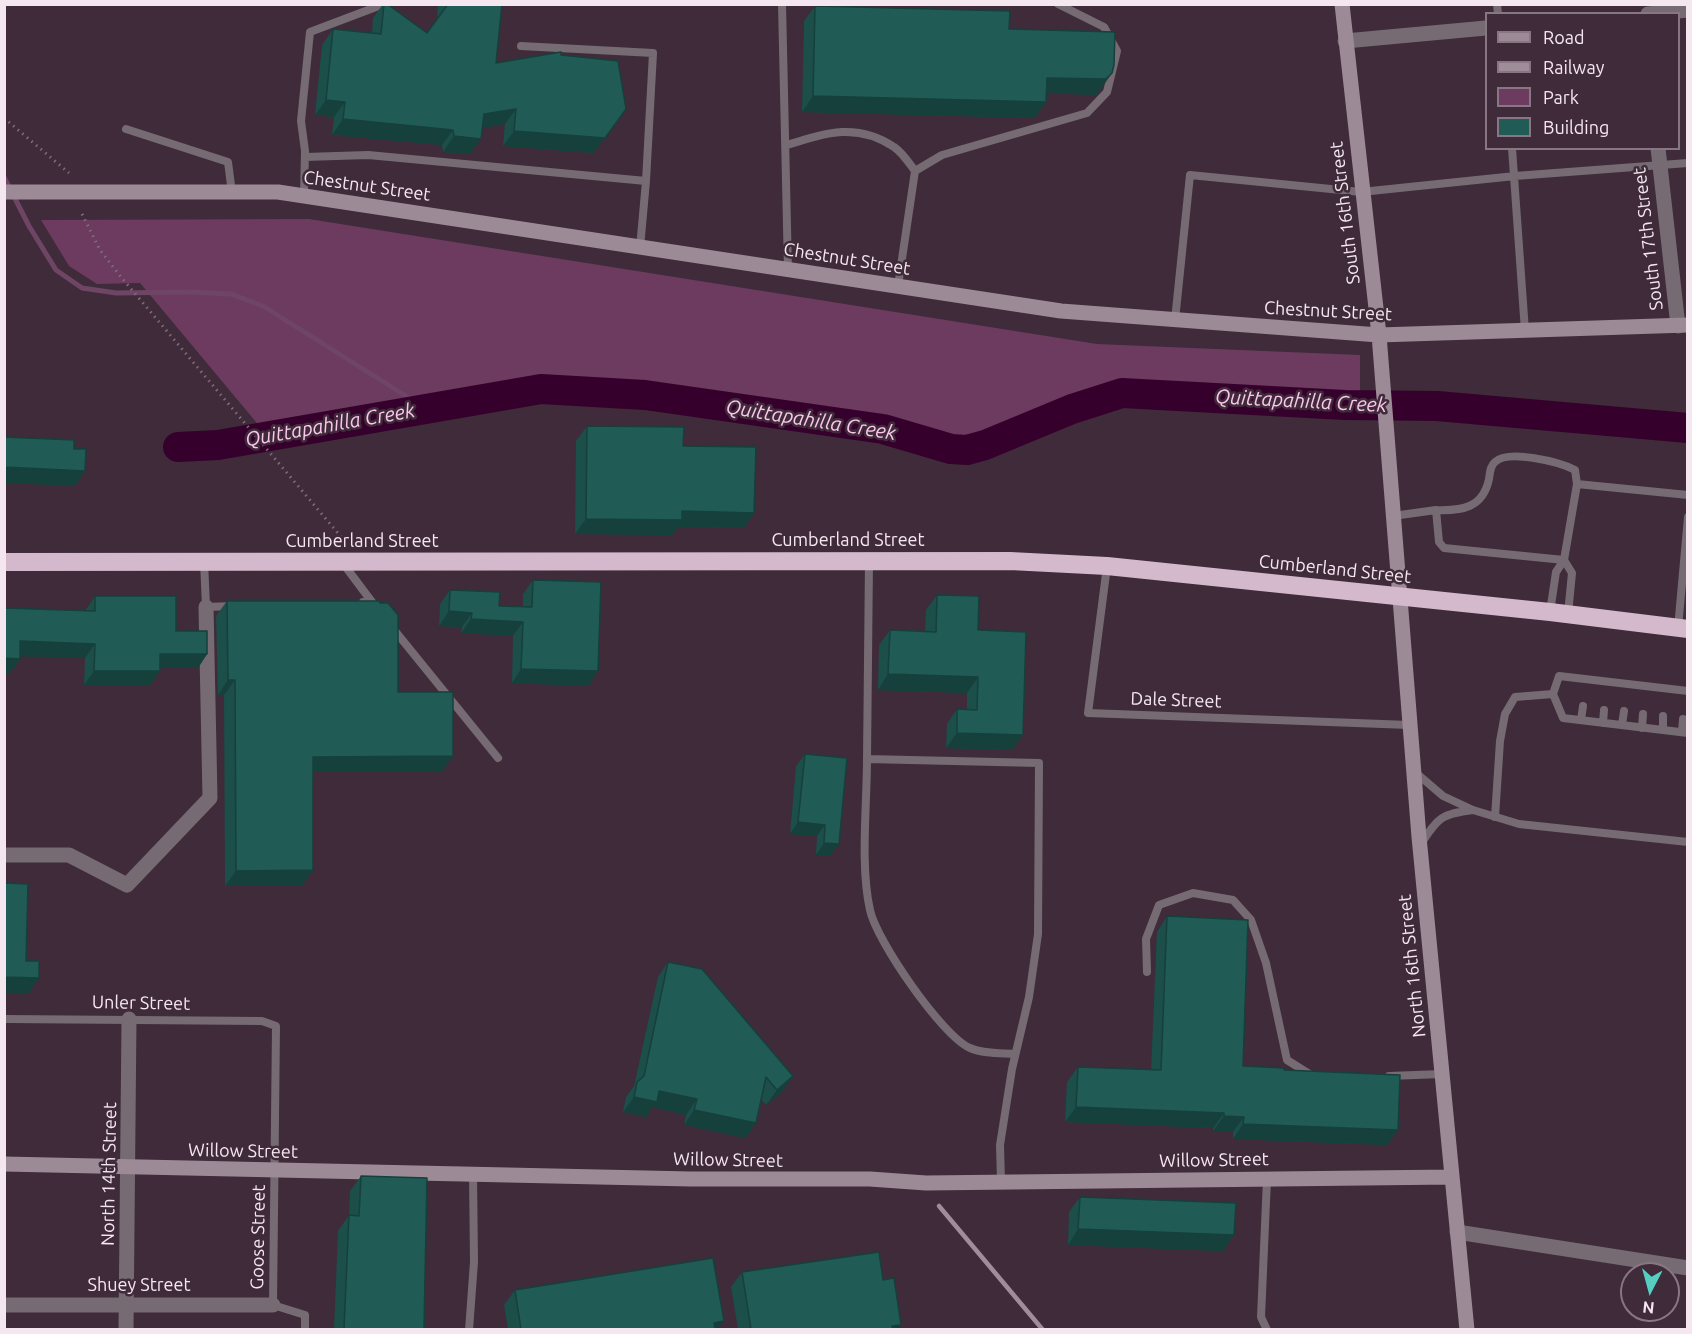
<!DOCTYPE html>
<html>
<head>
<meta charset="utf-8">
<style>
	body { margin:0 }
	#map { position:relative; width:1692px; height:1334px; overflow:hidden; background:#3f2b3a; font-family:Ubuntu,sans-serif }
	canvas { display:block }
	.frame { position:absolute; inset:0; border:6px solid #f5e7f0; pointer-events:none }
	.legend { position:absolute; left:1485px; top:12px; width:195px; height:138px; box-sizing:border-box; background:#3f2b3a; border:2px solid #887683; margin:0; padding:8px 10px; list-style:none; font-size:18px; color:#f5e7f0 }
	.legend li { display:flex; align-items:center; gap:12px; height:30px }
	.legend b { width:30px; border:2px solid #887683 }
	.north { position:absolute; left:1620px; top:1262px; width:60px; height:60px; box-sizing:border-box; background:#3f2b3a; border:2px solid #887683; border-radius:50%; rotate:186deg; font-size:16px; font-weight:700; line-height:24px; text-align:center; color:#f5e7f0 }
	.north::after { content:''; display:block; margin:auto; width:21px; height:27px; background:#56cec2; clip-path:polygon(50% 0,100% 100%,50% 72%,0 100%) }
</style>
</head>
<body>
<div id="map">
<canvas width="1692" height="1334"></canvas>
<div class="frame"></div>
<ul class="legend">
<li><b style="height:8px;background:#9c8b97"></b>Road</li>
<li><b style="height:8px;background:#9f8e9a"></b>Railway</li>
<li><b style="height:16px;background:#6d3a60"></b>Park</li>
<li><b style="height:16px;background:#205b56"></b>Building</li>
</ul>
<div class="north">N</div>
</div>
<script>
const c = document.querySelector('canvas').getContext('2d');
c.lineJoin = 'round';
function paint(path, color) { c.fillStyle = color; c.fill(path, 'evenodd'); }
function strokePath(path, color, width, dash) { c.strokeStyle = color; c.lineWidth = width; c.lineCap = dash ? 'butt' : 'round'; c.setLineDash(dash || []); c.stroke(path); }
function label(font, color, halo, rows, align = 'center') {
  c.font = font + ' Ubuntu,sans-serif'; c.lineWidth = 5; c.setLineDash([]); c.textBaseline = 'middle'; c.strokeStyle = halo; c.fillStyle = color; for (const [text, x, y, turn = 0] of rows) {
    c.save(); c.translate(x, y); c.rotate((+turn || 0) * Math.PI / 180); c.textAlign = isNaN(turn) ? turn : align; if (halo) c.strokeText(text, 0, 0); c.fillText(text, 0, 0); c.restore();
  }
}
const green = new Path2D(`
	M309,219L1097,344L1360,355V394L1121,382L975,438L957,440L884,419L637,384L541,380L261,428L140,283L97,284L69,266L41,220Z`);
const stream = new Path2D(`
	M4,177L29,226L56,270L82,288L116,293L191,292L231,294L263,306L425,408`);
const river = new Path2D(`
	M178,447L218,445L541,389L645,395L883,429L951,449L967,450L985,445L1072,409L1122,393L1345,405L1437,406L1688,428`);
const path = new Path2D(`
	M4,118L69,173
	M82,214L100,250L121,277L348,545`);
const lane = new Path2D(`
	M782,4L788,270
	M1497,4L1498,14
	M521,46L653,53L646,181
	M126,129L228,162L232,193
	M787,145C825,133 857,122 894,147C902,152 909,163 915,171
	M1512,148L1525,331
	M305,157L368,155L646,181L640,248
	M304,196L305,151L301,121L310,32L384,4
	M898,286L915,171L942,155L1087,113L1107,92L1117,51L1104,27L1058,4
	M1175,320L1190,175L1361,192L1515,176L1688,163
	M1436,510C1462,511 1483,508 1489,479C1490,473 1490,466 1495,462C1508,449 1560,462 1575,470L1577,484
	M1393,516L1436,510L1439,542L1444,548L1564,560
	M1564,560L1572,573L1568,614
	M204,561L206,607L234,606
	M869,561L867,759L1039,763L1038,934L1029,997L1012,1069L1000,1145L1001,1182
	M342,562L372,602H363
	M1107,566L1088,713L1409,725
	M1550,612L1556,572L1564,560L1577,484L1688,495
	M391,626L498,758
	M1678,628L1688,517
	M1688,691L1559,676L1553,694L1563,718L1688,733
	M1581,720L1583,706
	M1603,723L1604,710
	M1622,725L1624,711
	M1642,728L1643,714
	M1663,730V716
	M1682,732L1683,719
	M867,759C867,805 860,866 870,910C876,940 942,1036 970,1048C983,1054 1001,1053 1015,1054
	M1415,772L1443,796L1473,810C1442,814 1438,817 1421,844
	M1473,810L1519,824L1688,842
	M1495,817L1500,741L1505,714L1515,697L1553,694
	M1147,972L1146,939L1159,905L1193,893L1233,900L1251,920L1266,963L1287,1060L1314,1077
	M4,1019L262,1021L276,1026L273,1305L305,1315V1330
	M1389,1076L1442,1074
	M1267,1179L1261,1317L1267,1330
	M469,1330L474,1262L473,1174`);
const street = new Path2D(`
	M1648,14L1688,10
	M1345,41L1486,28
	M1658,148L1678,326
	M4,855H69L127,885L210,798L206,607
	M1457,1232L1688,1268
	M4,1305H273
	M126,1330L129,1019`);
const secondary = new Path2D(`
	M1342,4L1379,335L1419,837L1467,1330
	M4,192H278L1061,311L1379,335L1688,325
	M4,1164L691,1179H870L926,1183L1452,1177`);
const highway = new Path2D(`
	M4,562L1010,561L1107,566L1550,612L1688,629`);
const rail = new Path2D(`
	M939,1206L1043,1330`);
const wall = new Path2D(`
	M383,4H387L427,33L437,20L438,4H502L496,63L561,55L594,153L503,146L505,124L482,128L470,154L443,152L442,145L332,135L334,117L315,115L322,45L333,29L372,33L373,18Z
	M815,6L1009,29L1101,89L1096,95L1046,93L1035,118L802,112L804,21Z
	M587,426L683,446L754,513L744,528L678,527L672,535L575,534L576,441Z
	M533,580L598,671L588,686L512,683L513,636L461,633L462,627L439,626L440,604L450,590L499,606L523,607V594Z
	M937,595L978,630L1012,750L946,748L947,724L957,709H967V693L878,690L879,645L890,630L925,631L926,610Z
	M95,596L176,631L207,654L198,668H160L150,685H84L85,658L20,656V659L10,673L4,608L85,611Z
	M227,601L398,692L442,772H313V870L302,886H225L224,695H218L216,616Z
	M805,754L847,758L830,856L816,855L817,836L790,834L796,766Z
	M1167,916L1243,1066L1284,1070L1387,1145L1233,1139V1132L1213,1131V1128L1065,1122L1067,1082L1078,1067L1151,1070L1157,932Z
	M668,962L793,1076L782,1092L766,1105L761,1099L756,1123L745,1138L684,1125L686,1115L652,1107L646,1117L623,1112L626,1097L634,1086L658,977Z
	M361,1176L424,1329H334L338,1231L349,1215L350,1191Z
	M1080,1197L1234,1235L1223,1251L1068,1245L1069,1212Z
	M742,1272L883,1280L898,1329H738L731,1287Z
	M515,1290L718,1329H508L504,1305Z`);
const shadedWall = new Path2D(`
	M1112,73L1101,89L1096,95L1036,93L1047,78Z
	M813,96L1046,102L1035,118L802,112Z
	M326,100L345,102L334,117L315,115Z
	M516,109L505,124L473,130L484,114Z
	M626,109L594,153L503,146L514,131Z
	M343,119L453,130L442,145L332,135Z
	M454,136L481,139L470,154L443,152Z
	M4,467L85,471L75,486L4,483Z
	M682,511L754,513L744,528L678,527L672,535L575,534L586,519Z
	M449,611L472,613L462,627L439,626Z
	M471,619L523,622L513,636L461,633Z
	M20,641L95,644L85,658L10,656Z
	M160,654H207L198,668H150Z
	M4,658L20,659L10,673H4Z
	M521,669L598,671L588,686L512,683Z
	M94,671H160L150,685H84Z
	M888,674L978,677L967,693L878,690Z
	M228,680H235L224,695H218Z
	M957,733L1023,735L1012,750L946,748Z
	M453,756L442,772H302L313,757Z
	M798,822L825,825L817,836L790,834Z
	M824,843L839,844L830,856L816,855Z
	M313,870L302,886H225L236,871Z
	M4,977L39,978L28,994L4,993Z
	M793,1076L782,1092L766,1105L777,1090Z
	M659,1091L697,1099L686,1115L652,1107L646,1117L623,1112L634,1097Z
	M1076,1107L1224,1113L1213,1128L1065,1122Z
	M694,1110L756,1123L745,1138L684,1125Z
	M1224,1116L1244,1117L1233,1132L1213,1131Z
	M1243,1124L1398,1130L1387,1145L1233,1139Z
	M1078,1229L1234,1235L1223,1251L1068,1245Z
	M724,1321L718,1329H709L714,1323Z
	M901,1325L898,1329H890L892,1326Z`);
const building = new Path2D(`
	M384,4H387L427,33L448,4H502L496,63L561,52V55L618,61L626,109L605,138L514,131L516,109L484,114L481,139L454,136L453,130L343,119L345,102L326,100L333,29L381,34Z
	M815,6L1010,11L1009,29L1115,32L1114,65L1112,73L1106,79L1047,78L1046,102L813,96Z
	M587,426L684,427L683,446L756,447L754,513L682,511V520L586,519Z
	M4,437L74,440V449H86L85,471L4,467Z
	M533,580L601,582L598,671L521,669L523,622L471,619L472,613L449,611L450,590L500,592L499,606L532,607Z
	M937,595L979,596L978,630L1026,632L1023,735L957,733V709L977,710L978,677L888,674L890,630L936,632Z
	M95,596H176V631H207V654H160V671H94L95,644L20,641V659L4,658V608L95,611Z
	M227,601H379L380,603H388L398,615V692H453V756L313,757V870L236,871L235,680H228Z
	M805,754L847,758L839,844L824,843L825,825L798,822Z
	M4,883L28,884L26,961H39V978L4,977Z
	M1167,916L1248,920L1243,1066L1284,1068V1070L1400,1075L1398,1130L1243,1124L1244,1117L1224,1116V1113L1076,1107L1078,1067L1161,1070Z
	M668,962L702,969L793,1076L777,1090L766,1077L756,1123L694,1110L697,1099L659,1091L657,1102L634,1097L637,1082L644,1076Z
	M361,1176L427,1178L424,1329H344L349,1215L359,1216Z
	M1080,1197L1236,1203L1234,1235L1078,1229Z
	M879,1252L883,1280L894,1278L901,1325L892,1326L893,1329H751L742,1272Z
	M713,1258L724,1321L714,1323L715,1329H521L515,1290Z`);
const streetNames = [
	["Chestnut Street",367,186,8],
	["South 16th Street",1345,213,-97],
	["South 17th Street",1648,239,-97],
	["Chestnut Street",847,259,9],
	["Chestnut Street",1328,311,3],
	["Cumberland Street",848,540],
	["Cumberland Street",362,541],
	["Cumberland Street",1335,569,6],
	["Dale Street",1176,700,2],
	["North 16th Street",1412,966,-96],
	["Unler Street",141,1003,1],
	["Willow Street",243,1151,1],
	["Willow Street",728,1160,1],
	["Willow Street",1214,1160,-1],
	["North 14th Street",109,1174,-89],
	["Goose Street",258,1237,-89],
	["Shuey Street",139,1285]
];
const waterNames = [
	["Quittapahilla Creek",1301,401,3],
	["Quittapahilla Creek",811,420,9],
	["Quittapahilla Creek",330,425,-10]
];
paint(green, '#6d3a60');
strokePath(stream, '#6f4566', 5);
strokePath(river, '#35002b', 30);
strokePath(path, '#7f6d7a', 3, [1.5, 4.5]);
strokePath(lane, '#766b73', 8);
strokePath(street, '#766b73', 15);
strokePath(secondary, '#9c8b97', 15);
strokePath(highway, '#d3b9cb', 18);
strokePath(rail, '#9f8e9a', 4.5);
paint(wall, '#1c4e4a');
paint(shadedWall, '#16403c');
paint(building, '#205b56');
strokePath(building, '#16403c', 1.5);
label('18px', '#f5e7f0', '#3f2b3a', streetNames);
label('italic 20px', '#fcc6ed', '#3f2b3a', waterNames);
</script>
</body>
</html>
